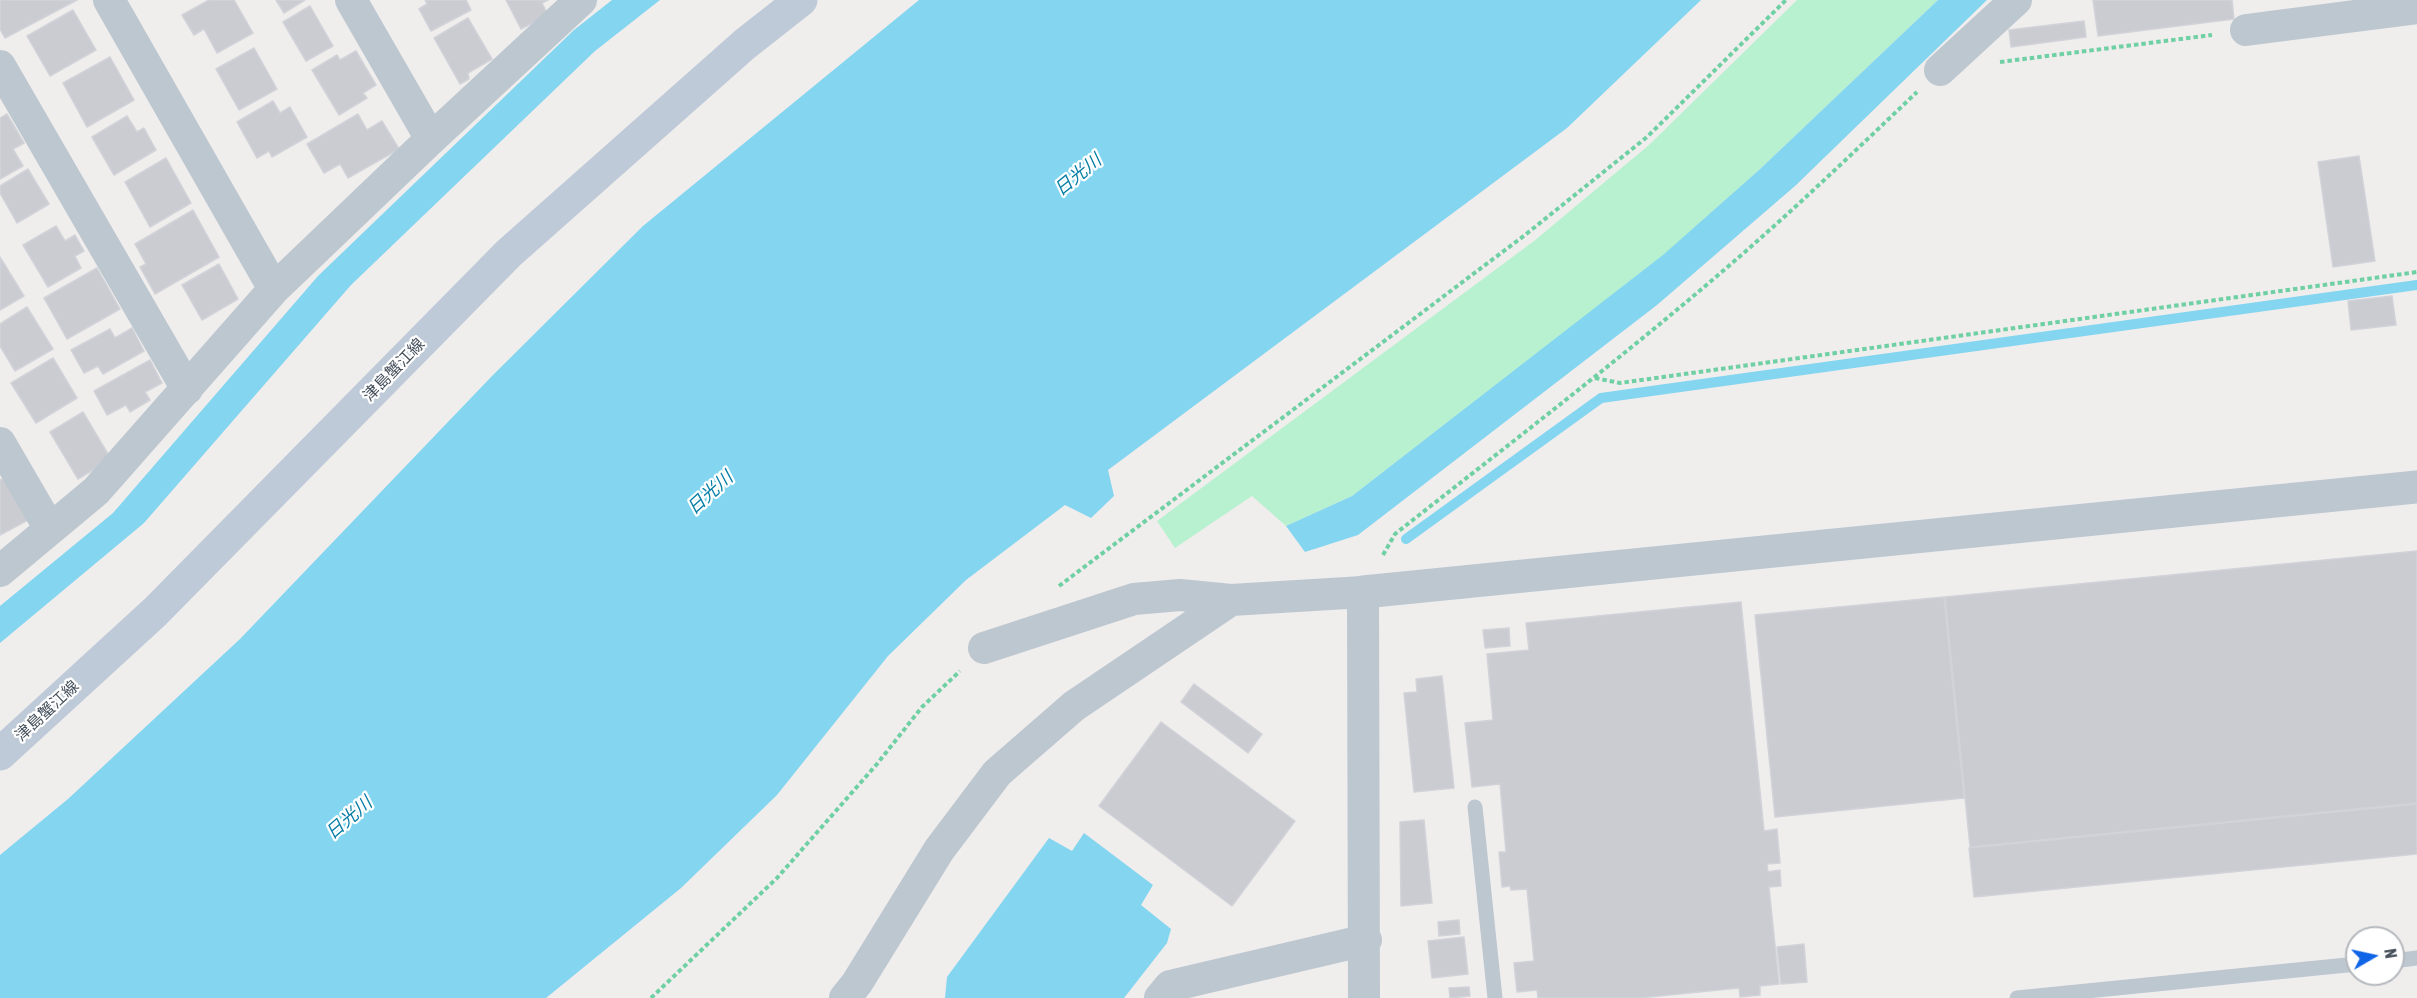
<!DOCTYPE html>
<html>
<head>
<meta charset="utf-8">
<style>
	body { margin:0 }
	#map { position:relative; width:2417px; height:998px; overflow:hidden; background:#f0eded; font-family:"Asap Condensed",sans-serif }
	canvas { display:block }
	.north { position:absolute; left:2345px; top:926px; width:60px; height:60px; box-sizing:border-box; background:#fff; border:2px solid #b5b9bd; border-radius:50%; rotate:81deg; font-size:16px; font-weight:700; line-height:24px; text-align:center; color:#45505b }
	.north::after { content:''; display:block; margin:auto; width:21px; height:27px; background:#1065e7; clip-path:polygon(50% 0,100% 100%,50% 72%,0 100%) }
</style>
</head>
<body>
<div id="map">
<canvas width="2417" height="998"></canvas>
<div class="north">N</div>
</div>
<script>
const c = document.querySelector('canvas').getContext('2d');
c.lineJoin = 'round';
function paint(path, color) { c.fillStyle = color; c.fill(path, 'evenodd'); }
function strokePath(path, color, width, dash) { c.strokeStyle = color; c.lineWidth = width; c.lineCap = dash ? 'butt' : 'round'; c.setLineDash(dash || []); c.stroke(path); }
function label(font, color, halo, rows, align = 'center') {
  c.font = font + ' "Asap Condensed","Noto Sans JP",sans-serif'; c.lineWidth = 4.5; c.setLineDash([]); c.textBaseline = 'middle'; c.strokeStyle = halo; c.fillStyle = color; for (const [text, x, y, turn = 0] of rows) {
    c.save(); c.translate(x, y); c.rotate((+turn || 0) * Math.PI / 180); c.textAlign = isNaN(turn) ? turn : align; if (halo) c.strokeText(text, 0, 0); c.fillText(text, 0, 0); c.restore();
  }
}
const green = new Path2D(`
	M1797,0H1938L1759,170L1664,255L1352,496L1286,526L1252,496L1175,548L1157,521L1534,241L1649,145Z`);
const water = new Path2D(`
	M612,0H660L595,51L351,285L144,523L0,643V606L113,513L318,276L574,30Z
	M919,0H1701L1567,128L1108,470L1114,496L1091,518L1065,505L966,580L888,656L777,795L681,888L546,998H0V855L68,799L240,639L492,376L643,226Z
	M1938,0H1987L1795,186L1657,305L1358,535L1305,552L1286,526L1352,496L1663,255L1759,170Z
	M1084,833L1153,885L1141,905L1171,929L1167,943L1124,998H945L947,977L1049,838L1072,851Z`);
const stream = new Path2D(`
	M1406,539L1601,398L2417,285`);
const building = new Path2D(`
	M0,0H77L5,38L0,29Z
	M209,0H234L253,33L217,53L204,29L194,35L182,15Z
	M276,0H305L284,13Z
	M425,0H466L471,10L431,31L419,9L427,4Z
	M506,0H548L542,3L548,15L521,29Z
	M2093,0H2232L2234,19L2098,36Z
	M310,6L333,46L306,61L283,22Z
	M73,10L96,50L50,76L27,36Z
	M468,18L492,59L468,73L469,79L460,84L434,38Z
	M2084,21L2086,37L2011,47L2009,30Z
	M254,48L277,89L239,110L216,69Z
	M356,51L376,85L363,93L367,98L339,115L312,70L337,55L340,60Z
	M110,57L134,100L87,127L63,83Z
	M273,101L280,113L290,107L307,137L272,157L269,151L257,158L237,122Z
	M7,114L24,143L13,149L23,166L0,179V118Z
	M358,114L367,130L382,121L399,149L348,178L340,164L324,173L307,144Z
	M127,116L137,132L144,128L156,150L114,175L92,137Z
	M2359,156L2375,261L2333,267L2318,162Z
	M166,158L191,203L150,227L125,182Z
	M28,169L49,204L17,223L0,193V186Z
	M193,210L219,257L155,294L140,267L146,264L135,244Z
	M56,226L65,241L75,235L84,251L75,256L81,268L48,287L23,245Z
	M0,257L24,296L0,310Z
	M219,264L238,299L202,320L182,285Z
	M97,268L120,309L67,339L44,298Z
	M2392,296L2396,325L2351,330L2348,301Z
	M27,307L53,349L15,371L0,346V324Z
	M132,328L144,351L103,374L98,366L84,373L71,350L110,329L115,338Z
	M53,358L77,398L36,423L11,383Z
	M150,360L162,383L145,392L150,400L130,412L126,405L107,415L94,391Z
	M83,412L111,459L78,479L50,432Z
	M5,477L28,520L0,535V480Z
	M2417,551V803L1970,847L1945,597Z
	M1944,597L1964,798L1775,817L1755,615Z
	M1741,602L1764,831L1777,829L1780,863L1767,864L1768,872L1780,870L1781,886L1769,887L1779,984L1760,986V995L1740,997L1739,988L1639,998H1538L1537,990L1517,992L1514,963L1534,961L1527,889L1511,890L1510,886L1502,887L1499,852H1506L1500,784L1472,787L1465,723L1493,720L1487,654L1529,650L1526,623Z
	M1509,628L1510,646L1485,648L1483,630Z
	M1442,676L1454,788L1414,792L1404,693L1417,692L1416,679Z
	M1194,684L1262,734L1248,753L1181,702Z
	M1161,722L1295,821L1232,906L1099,806Z
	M2417,804V854L1974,897L1969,848Z
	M1424,820L1432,903L1401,906L1400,822Z
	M1459,920L1460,934L1439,936L1438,922Z
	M1464,937L1468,974L1432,978L1428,941Z
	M1804,944L1807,982L1781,984L1777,947Z
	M1469,987L1470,996L1450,998L1449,988Z`);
const path = new Path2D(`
	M2000,62L2212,35
	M1595,378L1620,383L2417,272
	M1383,555L1395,534C1508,445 1622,358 1731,264C1795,209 1856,150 1917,92
	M1059,586L1525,235L1647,137L1786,0
	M651,998L777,878L877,764L922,707L960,671`);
const service = new Path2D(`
	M1475,807L1495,998
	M2393,961L2417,958
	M2017,998L2357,964`);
const minor = new Path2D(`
	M109,0L274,289
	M351,0L431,139
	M2246,30L2417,8
	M0,66L187,389
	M1940,70L2016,0
	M0,443L50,529
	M0,571L96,491L274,289L431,139L581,0
	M984,648L1134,599L1180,595L1231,600
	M845,998L857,983L939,850L997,773L1074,706L1231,600L1363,592L1364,998
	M1160,998L1170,986L1366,940`);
const tertiary = new Path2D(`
	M1363,592L2417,487`);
const secondary = new Path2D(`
	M0,754L155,612L509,253L745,44L801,0`);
const streetNames = [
	["津島蟹江線",394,370,-46],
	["津島蟹江線",47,711,-43]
];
const waterNames = [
	["日光川",1078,175,-39],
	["日光川",710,493,-42],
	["日光川",349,818,-41]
];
paint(green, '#b8f1d0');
paint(water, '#83d5f0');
strokePath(stream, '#83d5f0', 10);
paint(building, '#caccd2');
strokePath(building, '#d1d3d9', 1.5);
strokePath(path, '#6fd0a4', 4, [4.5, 3]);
strokePath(service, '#bdc7d0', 15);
strokePath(minor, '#bdc7d0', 32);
strokePath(tertiary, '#bdc7d0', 33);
strokePath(secondary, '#becad8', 33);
label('16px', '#45505b', '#fff', streetNames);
label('italic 18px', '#067ea6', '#fff', waterNames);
</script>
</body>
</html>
